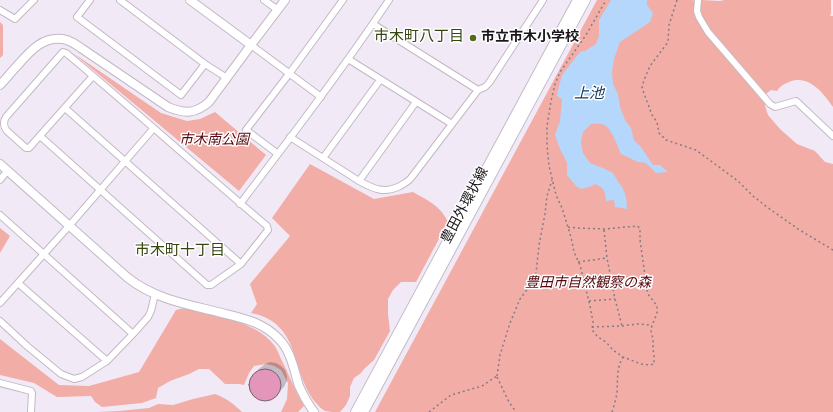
<!DOCTYPE html>
<html>
<head>
<meta charset="utf-8">
<style>
	body { margin:0 }
	canvas { display:block; background:#f2e9f6 }
</style>
</head>
<body>
<canvas width="833" height="412"></canvas>
<script>
const c = document.querySelector('canvas').getContext('2d');
c.lineJoin = 'round';
function paint(path, color) { c.fillStyle = color; c.fill(path, 'evenodd'); }
function strokePath(path, color, width, dash) { c.strokeStyle = color; c.lineWidth = width; c.lineCap = dash ? 'butt' : 'round'; c.setLineDash(dash || []); c.stroke(path); }
function label(font, color, halo, rows, align = 'center') {
  c.font = font + ' Spectral,"Noto Sans JP",serif'; c.lineWidth = 3; c.setLineDash([]); c.textBaseline = 'middle'; c.strokeStyle = halo; c.fillStyle = color; for (const [text, x, y, turn = 0] of rows) {
    c.save(); c.translate(x, y); c.rotate((+turn || 0) * Math.PI / 180); c.textAlign = isNaN(turn) ? turn : align; if (halo) c.strokeText(text, 0, 0); c.fillText(text, 0, 0); c.restore();
  }
}
const green = new Path2D(`
	M597,0H692L695,1L703,29L765,103V106L768,115L780,129L797,144L815,151L825,162L833,164V412H375Z
	M701,0L720,1L724,0H831V13L830,16H833V107C823,93 809,74 789,82C783,85 781,85 777,91L771,90L766,94L717,37C707,29 694,14 701,0Z
	M0,22L3,25V55L0,58Z
	M73,53L161,113L187,121L200,119L215,112L266,155L239,191Z
	M310,164L374,199L413,192C427,200 441,206 448,222L416,282H401L393,290L388,299V314L390,331L374,360L364,369L361,373L354,378L350,387V396L346,405L340,412C336,412 329,412 325,411C321,409 319,406 316,403C290,372 302,323 251,313L257,304L250,284L290,236L272,218Z
	M0,228L10,236L0,253Z
	M184,308C212,315 256,321 274,345C277,349 279,354 281,359C289,374 295,391 304,406L298,412H281L287,399L288,383L281,370L274,366L266,364L254,366L249,373L244,385L239,384H225L209,369H199L189,374L170,381L158,388L156,398L142,403L102,407L95,402L91,396L57,397L34,383L0,375V339L59,385L89,386L139,372L176,310Z
	M215,394C226,398 234,404 242,412H97L119,411L149,408L158,404L173,405L193,399Z`);
const water = new Path2D(`
	M611,0H647V5L653,13L650,22L620,42L614,59L612,72L613,84L618,94L620,107L625,120L631,128L634,140L641,147L653,165H660L668,172L656,173L646,163L638,162L621,154C617,145 611,125 601,124C598,123 594,124 591,124L583,132L581,142L583,153L590,163L605,169L613,173C616,178 618,182 622,187C626,194 627,201 627,209L615,207L614,200L606,201C605,191 605,188 595,184L589,187L581,189L576,186L567,175V163L560,149L555,135L560,121L562,99L557,96L558,90L562,75L580,52L585,51L596,44L599,36V20Z`);
const shadow = new Path2D(`
	M270,362L276,363L281,366L285,370L287,376V381L284,387L272,398L267,400L260,399L255,396L251,392L249,386L250,380L253,375L260,368L265,364Z`);
const building = new Path2D(`
	M249 385a16 16 0 1 1 32 0a16 16 0 1 1-32 0Z`);
const path = new Path2D(`
	M677,0L669,25L668,42L650,66L644,80L642,88L652,115L657,122L659,133L666,140L696,150L738,181L753,196L767,207L798,229L833,250
	M568,227L577,228L604,229L637,226L640,228V240L647,290L648,294L657,306V313L654,321L652,325L651,331L653,339V349L654,356V364L649,365L641,364L623,357L613,350L606,342L598,337L592,330L593,322L590,306L580,265L574,252L571,237L562,208L556,195L549,166L547,145V126L551,101L555,84L560,72L586,35L606,0
	M604,230L607,258L615,299L622,326
	M578,262L607,258
	M589,301L615,299
	M592,327L622,326L637,324L652,325
	M497,376L500,355L510,323L520,299L532,283L536,273L539,245L545,214L547,196L552,180
	M497,377L509,402L516,412
	M429,412L451,395L482,386L497,376
	M612,412C614,406 616,399 617,393C618,379 616,369 623,357`);
const street = new Path2D(`
	M90,0L77,17L181,95L205,64
	M120,0L205,64L227,78
	M264,0L278,10
	M698,0L697,11L699,17L708,32L770,104L775,107L796,101L833,136
	M0,10L15,19L34,0
	M373,24L478,90
	M251,45L321,97
	M348,59L452,124
	M65,108L241,264
	M40,136L207,285H211L241,264L268,230L267,226C200,169 134,110 66,53L63,52L6,117C3,122 3,126 7,131L26,148H29L93,76
	M290,137L359,181C374,189 384,194 400,186C405,183 408,182 411,178L478,90L485,87L489,83L543,0
	M278,154L246,130L289,74L343,0
	M323,158L380,80
	M0,180L8,170
	M359,181L416,102
	M240,204C291,137 342,70 389,0
	M0,215L133,334
	M18,283L107,361
	M0,303L69,226L153,129
	M0,321L27,346L61,374L74,379L82,377L107,361L133,334L148,317L151,311L155,294
	M0,383L31,391L32,393L31,412`);
const secondary = new Path2D(`
	M190,0L251,45
	M0,85C6,79 11,72 17,66C30,51 44,34 67,40C72,42 77,45 81,48L168,107C185,114 195,114 209,102L251,45L285,0
	M0,164L128,278C155,299 186,304 218,312C241,318 262,321 279,339C291,351 294,370 299,386C303,395 308,404 314,412
	M355,412L577,0
	M364,412L586,0`);
const markers = [
	[473,38,4,"#546b1b"]
];
const poiNames = [
	["市立市木小学校",481,38]
];
const parkNames = [
	["市木南公園",214,141],
	["豊田市自然観察の森",588,284]
];
const streetNames = [
	["豊田外環状線",466,206,-62]
];
const neighbourhoodNames = [
	["市木町八丁目",419,38],
	["市木町十丁目",180,252]
];
const waterNames = [
	["上池",589,95]
];
paint(green, '#f2ada7');
paint(water, '#b5d7fc');
paint(shadow, '#0003');
paint(building, '#e495ba');
strokePath(building, '#73656b', 1);
strokePath(street, '#c2b9c5', 8);
strokePath(secondary, '#c2b9c5', 10);
strokePath(path, '#837c85', 1.5, [2, 3]);
strokePath(street, '#fff', 6);
strokePath(secondary, '#fff', 8);
for (const [x, y, r, color] of markers) { const dot = new Path2D(); dot.arc(x, y, r, 0, 2 * Math.PI); c.fillStyle = color; c.fill(dot); strokePath(dot, '#fff', 1.5); }
label('bold 14px', '#1a161b', '#fff', poiNames, 'left');
label('italic 14px', '#55070d', '#fff', parkNames);
label('14px', '#1a161b', '#fff', streetNames);
label('15px', '#35450d', '#fff', neighbourhoodNames);
label('italic 15px', '#0e375d', '#fff', waterNames);
</script>
</body>
</html>
